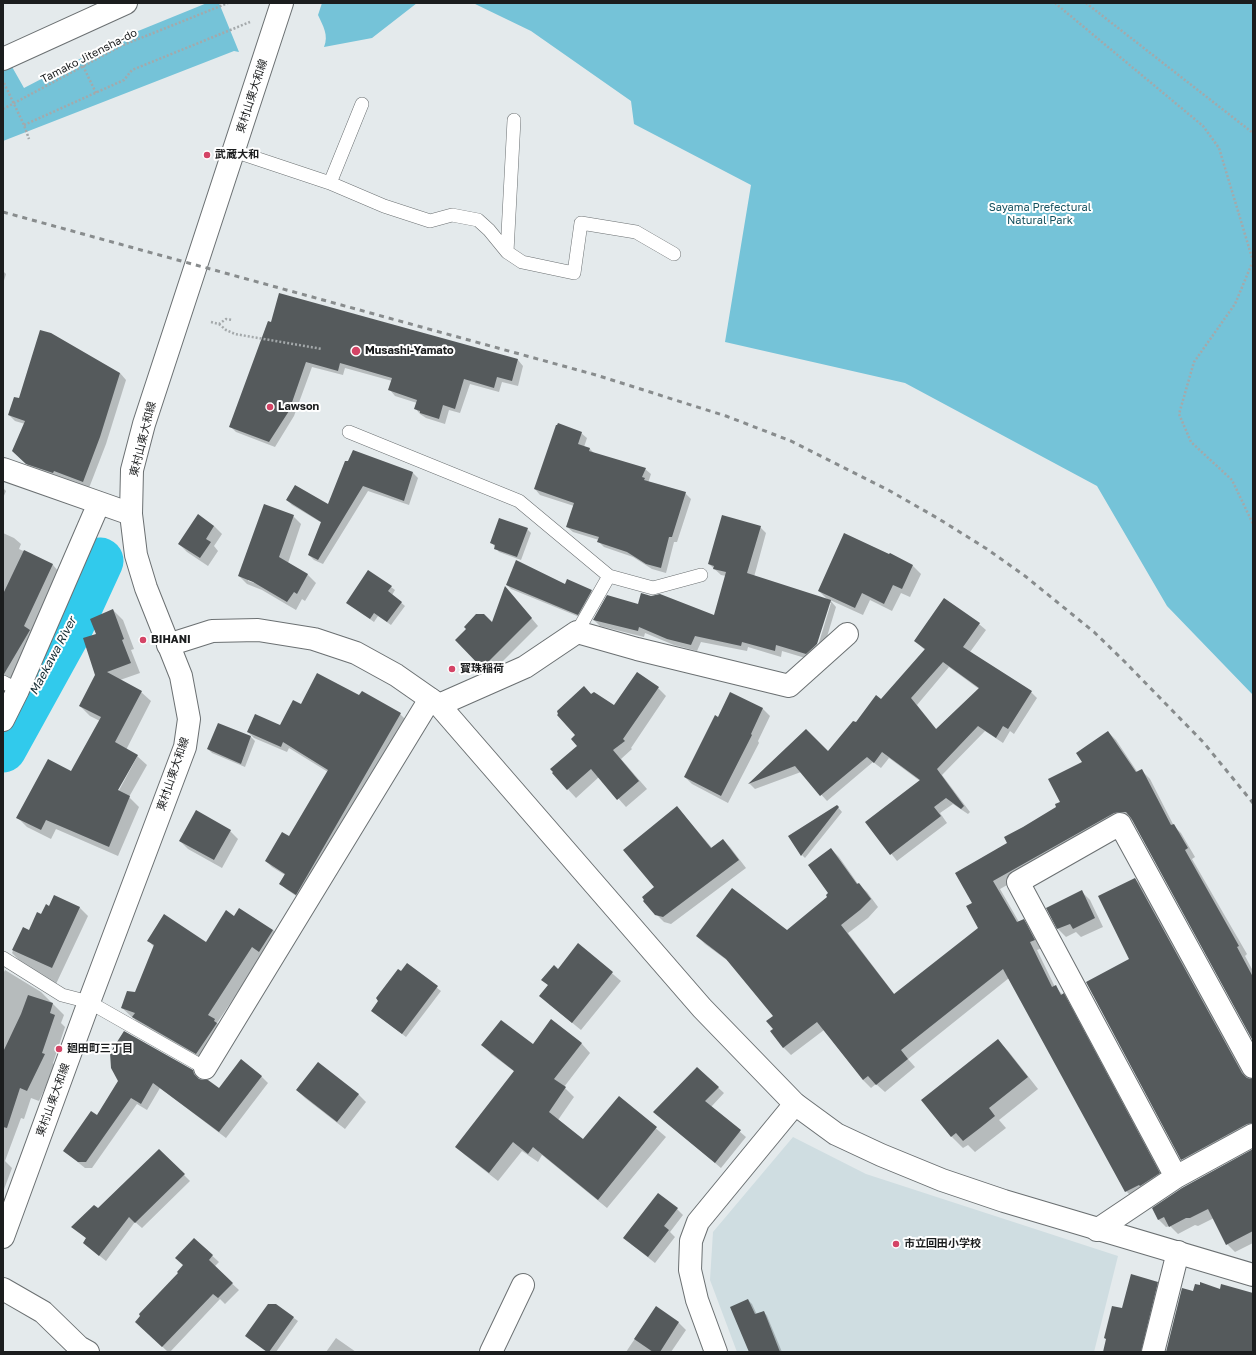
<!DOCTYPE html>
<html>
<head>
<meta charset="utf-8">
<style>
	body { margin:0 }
	#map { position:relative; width:1256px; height:1355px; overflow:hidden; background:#e4eaec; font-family:"Golos Text",sans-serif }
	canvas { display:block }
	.frame { position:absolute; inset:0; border:4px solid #1b1d1e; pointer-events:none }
</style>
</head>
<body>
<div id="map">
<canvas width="1256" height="1355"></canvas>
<div class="frame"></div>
</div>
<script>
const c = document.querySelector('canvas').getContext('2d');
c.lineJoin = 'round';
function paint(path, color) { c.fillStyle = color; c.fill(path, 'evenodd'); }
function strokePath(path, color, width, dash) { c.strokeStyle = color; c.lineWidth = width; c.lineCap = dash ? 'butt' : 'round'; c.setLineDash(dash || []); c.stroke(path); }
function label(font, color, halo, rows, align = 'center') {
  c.font = font + ' "Golos Text","Noto Sans JP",sans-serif'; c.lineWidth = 4; c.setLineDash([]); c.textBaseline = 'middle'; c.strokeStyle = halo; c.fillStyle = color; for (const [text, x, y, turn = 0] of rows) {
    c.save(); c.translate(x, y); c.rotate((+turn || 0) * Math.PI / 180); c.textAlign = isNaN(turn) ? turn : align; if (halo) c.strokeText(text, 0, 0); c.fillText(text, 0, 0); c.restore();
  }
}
const built = new Path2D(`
	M793,1137L866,1174L1118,1256L1094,1352H737L710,1280L713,1232Z`);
const green = new Path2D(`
	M207,3H219L239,52L234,51L3,141V69L11,65L24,88L116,40Z
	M322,3H417L372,38L324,47C329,35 323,26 318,15Z
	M473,3H1253V695L1167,606L1097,486L905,383L725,342L751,185L634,124L631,101L531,31Z`);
const shadow = new Path2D(`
	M3,271L6,274L3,284Z
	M268,322L518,360L523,366L518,386L502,382L499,392L470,384L460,413L449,410L445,424L426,418L420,414L415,408L417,403L395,396L390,390L392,381L345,368L343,375L312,367L294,416L275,447L236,432L231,427Z
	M120,373L126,380L106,444L89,488L60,477L59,479L33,470L19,457L25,424L15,421L9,415L20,399Z
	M581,433L587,438L584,447L590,449L595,454L645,469L651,474L648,483L685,493L691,499L677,542H674L666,573L652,569L633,557L604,547L599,542V540L573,532L567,527L574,506L540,495L535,489Z
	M353,451L413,473L418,478L409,505L368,491L323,564L314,560L309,555L322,523L292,505L287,500L328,505Z
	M3,488L6,491L3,498Z
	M198,516L214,526L222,534L214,546L218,551L208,566L187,552L179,544Z
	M293,516L301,524L288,563L308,575L316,583L305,601L302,599L296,610L262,590L247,584L239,576ZM248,579L258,584L248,581Z
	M760,527L766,533L754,577L828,600L819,591L913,566L921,574L910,597L901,593L892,611L870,600L863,615L830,600L836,607L823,650L812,660L782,651L781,657L748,647L747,651L701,642L697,651L674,645L645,633L644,637L600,626L594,620L639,606L715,617L726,576L721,575L709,564ZM829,603H831L817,649L815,648Z
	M527,529L531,533L521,560L499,552L492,543Z
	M3,533L14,538L21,544L19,549L53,565L59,572L31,632L36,637L11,680L3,684Z
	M507,585L565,586L591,591L595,594L582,618L511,589Z
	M391,587L395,590L392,595L405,606L391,625L378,616L374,622L347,603Z
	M512,595L538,626L490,674L456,640L492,624Z
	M945,599L979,624L986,630L970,652L1031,692L1037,698L1014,734L1010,731L1003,743L985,731L942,775L970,812L968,814L953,804L940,813L947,823L897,861L866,822L920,781L889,758L881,768L873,762L827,801L801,772L755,789L749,783L828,753L881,700L925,650L915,641ZM949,667L979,689L937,730L917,705Z
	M113,610L123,620L134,649L131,650L140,673L120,680L141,692L151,701L126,750L137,756L147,765L129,797L139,807L118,856L56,829L51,839L27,827L17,817L72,772L100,721L90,716L80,706L97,675V634ZM135,757H137L117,794L115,793Z
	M584,687L592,695L614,706L658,688L666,696L631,748L632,749L621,759L647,789L626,807L599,777L576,798L553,773L578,746L577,735Z
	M730,694L763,709L770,716L758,741L759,743L728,803L692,784L685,777L718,718Z
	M360,697L400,714L406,720L302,900L286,889L280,883L285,875L272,867L266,861L289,838L328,772L289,748L287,752L254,738L248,732L281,726L301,705Z
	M218,725L251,737L255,741L245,767L212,753L208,749Z
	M1108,732L1116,740L1138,773L1142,771L1150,779L1174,826L1181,833L1195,857L1192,859L1247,954L1245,956L1253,971V1039L1133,820L1128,819L1122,821L1000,889L1019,922L1023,920L1032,928L1042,948L1037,950L1055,987L1071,1003L1167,1181L1134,1199L1126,1191L1009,978L908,1059L915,1067L885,1092L876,1084L871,1088L863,1080L824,1030L791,1055L783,1047L774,1029V1016L732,964L705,944L697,936L787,931L828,897L831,849L839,857L858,884L867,892L878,907L868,918L848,933L895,995L979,928L973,904L1009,844L1057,807L1062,802L1083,762Z
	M837,806L842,812L805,858L802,855Z
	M677,807L712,848L723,840L730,847L746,868L671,924L664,922L656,914L655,887Z
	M230,831L238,839L222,868L188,849L180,841Z
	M1135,879L1143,887L1248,1079L1253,1080V1133L1190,1167L1182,1159L1131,959Z
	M1082,892L1090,900L1103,927L1081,937L1076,932L1066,937L1058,929L1048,909Z
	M54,896L80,908L88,916L56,984L20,961L12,953L23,928L29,931L50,907Z
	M234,917L273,930L282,939L262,956L217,1023L223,1029L205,1062L142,1026L122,1008L136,993L154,947L148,940L206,943Z
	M579,945L621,981L581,1030L549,1004V986L543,980L558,970Z
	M407,964L441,991L406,1037L376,1014Z
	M5,970L41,992L64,1015L61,1023L65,1027L53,1063L55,1066L39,1101L31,1098L24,1119L21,1118L5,1161L12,1168L3,1192V974Z
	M551,1021L582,1044L590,1053L564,1087L574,1097L558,1120L583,1141L619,1097L666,1137L607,1208L542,1155L538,1162L522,1151L498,1181L465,1155L456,1147L515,1072L491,1054L483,1045H533Z
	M998,1040L1009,1052L1038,1089L999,1120L1006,1128L975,1152L968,1145L963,1148L952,1137L923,1100Z
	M697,1068L724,1093L711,1107L746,1137L721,1168L654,1112Z
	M193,1071L200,1080L219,1089L261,1076L268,1083L226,1138L160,1088L147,1110L137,1104L92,1168H85L64,1151L97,1116L119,1081Z
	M297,1090L358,1094L366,1102L345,1129L305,1098Z
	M159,1150L190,1181L142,1228L135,1222L106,1261L90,1248L87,1239L73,1227L98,1210Z
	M1253,1150V1243L1235,1252L1227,1244L1214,1218L1198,1226L1195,1225L1178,1234L1170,1226L1166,1227L1158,1219Z
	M677,1209L683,1215L670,1232L675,1237L655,1263L631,1244Z
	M194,1239L219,1262L214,1267L239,1290L225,1304L220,1299L170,1352H168L143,1328L184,1266Z
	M1157,1283L1165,1291L1150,1352H1104L1123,1309Z
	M748,1300L752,1304L757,1315L764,1312L767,1316L782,1352H750Z
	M276,1305L298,1321L276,1352H267Z
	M656,1307L679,1323L686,1330L671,1352H626Z
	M336,1338L356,1352H326Z`);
const river = new Path2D(`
	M3,749L67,633L100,561`);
const building = new Path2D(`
	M279,293L518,359L512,381L497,377L494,388L464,379L455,409L443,405L439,419L420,413V411L414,409L417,400L388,390L392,378L340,363L338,371L306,362L289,411L269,442L229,427L268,321L271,322Z
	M40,330L51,333L120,373L100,437L83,482L54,471L53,473L26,464L12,451L25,421L8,415L14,397L19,398Z
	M558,423L582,432L578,444L590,448L589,451L646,468L642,477L645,478L644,480L686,492L672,537H669L661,568L646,564L627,552L597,542L599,537L566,527L574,503L534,489L556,425H557Z
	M353,450L413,472L404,501L363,486L318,560L308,555L321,522L286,500L295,485L328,504L345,461H348Z
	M264,504L294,515L279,557L308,574L297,594L294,592L287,602L253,582L238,576Z
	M198,514L214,526L206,539L211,542L200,558L178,544Z
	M722,515L761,526L747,573L831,600L817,644L806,654L776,645L775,651L742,642L741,646L695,636L691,645L667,639L639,627L638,631L593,620L607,595L638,604L641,593L651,596L660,594L714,615L726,572L713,569L714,566L708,564Z
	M499,518L528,528L517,557L494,549L495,545L490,543Z
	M844,533L889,554L890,553L913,565L902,589L893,585L884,604L862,593L855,608L818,591Z
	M24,550L53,564L24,626L30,630L4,674H3V594Z
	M516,560L565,584L567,579L592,590L578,615L506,585Z
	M368,570L392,586L388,591L402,602L387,622L374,613L370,619L346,603Z
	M505,586L532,618L482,668L455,640L466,629L464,627L476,614H484L492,622Z
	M944,598L980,623L963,647L1032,691L1008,729L1003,726L996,738L978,726L937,769L964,806L961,809L946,798L934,807L941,816L890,855L865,822L920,780L882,752L874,763L867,757L820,796L795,766L748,784L806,729L828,751L853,721L856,722L876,695L881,699L925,649L914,641ZM943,662L979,688L936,729L911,698Z
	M113,609L124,639L122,640L131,663L107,672L142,691L115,742L138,755L118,790L130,796L109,847L46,820L41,830L16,818L48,759L71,771L101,717L79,706L95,675L83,638L96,634L90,619Z
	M637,672L659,687L623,739L625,741L613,750L639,781L617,800L591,769L567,790L552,773L553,772L550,769L577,746L571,739L575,735L557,715L558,714L557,711L584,686L591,694L594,692L614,705Z
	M317,673L359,695L362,691L401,713L296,895L279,884L285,874L265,861L282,832L289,836L328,770L283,742L281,747L247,732L255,714L280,725L293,700L301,704Z
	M730,692L763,708L751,734L752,735L721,796L684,777L715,715L718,717Z
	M218,723L251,736L241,764L207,749Z
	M1108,731L1136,772L1142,769L1171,825L1174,824L1188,848L1185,850L1239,946L1237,947L1253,977V1041L1131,818L1126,812H1120L1114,813L993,881L1017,922L1024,919L1035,940L1030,942L1052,987L1056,985L1061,995L1064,993L1160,1173L1140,1186L1139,1185L1125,1192L1003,969L901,1050L908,1059L876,1085L868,1076L863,1080L817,1022L783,1048L770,1031L773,1029L766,1021L773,1016L726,959L696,936L732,888L787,930L827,897L826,895L828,893L808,865L831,848L857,884L859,883L871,899L860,910L841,925L894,994L978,928L966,906L972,903L955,873L1007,843L1004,837L1023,827L1056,807L1055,804L1060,802L1048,779L1082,762L1076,753Z
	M837,805L839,807L801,856L788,836Z
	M677,806L711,848L723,839L739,860L663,917L655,915L643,901L644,900L642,897L654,887L623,850Z
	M196,810L231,830L214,860L179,841Z
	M1135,878L1242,1073L1247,1078L1253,1079V1123L1247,1124L1181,1160L1086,982L1129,959L1098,896Z
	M1082,890L1095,918L1073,929L1070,924L1057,929L1046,908Z
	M54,895L80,907L52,968L12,950L23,927L29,930L37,912L41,914L46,904L49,906Z
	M239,908L273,930L259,952L252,947L208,1015L215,1019L214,1021L217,1023L196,1054L132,1017L135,1013L121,1008L127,991L135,992L154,945L147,941L164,914L206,942L226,910L234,916Z
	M578,943L613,972L572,1023L539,996L548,985L541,980L554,965L558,969Z
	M407,963L438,986L402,1034L371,1011L378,1001L376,998L398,969L401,971Z
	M28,995L53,1003L50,1013L55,1015L42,1053L45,1054L27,1091L20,1088L7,1128L3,1127V1052L21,1014Z
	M551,1019L582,1043L554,1079L566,1087L549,1112L583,1139L619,1096L657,1127L598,1200L533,1147L528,1154L513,1142L489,1173L455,1147L514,1071L481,1045L501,1020L533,1044Z
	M124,1031L193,1070L194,1074L199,1079L204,1080H208L219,1088L241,1059L262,1076L219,1132L153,1083L141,1104L131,1098L86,1162H78L63,1151L91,1111L97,1115L118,1081L111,1068L110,1053Z
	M998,1039L1028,1077L989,1108L995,1116L980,1128L963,1141L956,1133L951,1137L921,1100Z
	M318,1062L359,1094L337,1122L296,1090Z
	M697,1067L719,1087L705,1101L741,1130L715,1163L653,1112Z
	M159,1149L185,1174L135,1223L129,1217L99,1256L83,1243L86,1238L71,1227L94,1205L98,1208Z
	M1253,1149V1231L1226,1245L1208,1209L1190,1218H1186L1169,1227L1164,1217L1158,1220L1152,1208L1182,1188Z
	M658,1193L678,1208L664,1226L669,1230L648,1257L623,1238Z
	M194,1238L213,1255L209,1260L233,1283L218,1298L213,1294L162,1347L135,1322L140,1316L139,1314L178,1273L177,1272L183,1265L175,1258Z
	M1131,1274L1158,1282L1141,1352H1103L1106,1339L1104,1338L1112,1306L1122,1308Z
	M1200,1282L1220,1289L1221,1284L1253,1293V1352H1166L1182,1288L1193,1291L1195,1284L1200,1285Z
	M748,1299L755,1314L764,1311L780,1352H749L730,1307Z
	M268,1304H276L294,1317L269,1352H267L245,1336Z
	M656,1306L679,1322L660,1352H653L634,1339Z`);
const path = new Path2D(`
	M1055,3L1203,126L1219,148L1253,261
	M1086,3L1253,133
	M83,66L96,93
	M4,83L24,125L29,139
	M3,109L121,46L228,3
	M24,125L124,80L132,70L250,22
	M1253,261L1235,304L1194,362L1179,414L1191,442L1232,480L1253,524
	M211,322L219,324L226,319L233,320
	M219,324L226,330L235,334L322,349`);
const service = new Path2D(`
	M234,151L330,183L384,206L430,221L452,215L478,220L489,230L507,252L522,262L574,273L581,223L636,232L674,254
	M330,183L362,104
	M507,252L514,120
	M349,432L519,501L609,576L653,588L701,575
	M577,632L609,576
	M3,682L18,690
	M3,958L62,995L89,1002L205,1068`);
const minor = new Path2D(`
	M3,59L126,3
	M3,469L131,514
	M439,705L525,667L577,632L637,649L789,686L847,634
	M3,720L18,690L99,503
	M205,1068L430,699
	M1176,1177L1018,882L1120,824L1253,1067
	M1097,1230L1176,1177L1253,1135
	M3,1289L43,1312L79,1347L88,1352
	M491,1352L523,1285
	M716,1352L697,1300L690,1270L691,1241L698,1222L795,1104
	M1153,1352L1178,1252`);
const tertiary = new Path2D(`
	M168,645L212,631L258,630L314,639L356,653L396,675L439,705L702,1008L795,1104L836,1134L881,1155L942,1180L1004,1201L1253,1275`);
const secondary = new Path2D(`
	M3,1237L89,1002L185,747L189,719L181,676L146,588L136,555L131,514L132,470L144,424L282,3`);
const rail = new Path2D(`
	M3,212L596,375L726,416L791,441L890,491L939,519L987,549L1025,576L1094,632L1124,661L1204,743L1253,803`);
const markers = [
	[207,155,4,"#d44466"],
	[356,351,5,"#d44466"],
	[270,407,4,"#d44466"],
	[143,640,4,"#d44466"],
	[452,669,4,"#d44466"],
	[59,1049,4,"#d44466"],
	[896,1244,4,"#d44466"]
];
const streetNames = [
	["Tamako Jitensha-do",89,56,-27],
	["東村山東大和線",252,96,-72],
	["東村山東大和線",143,439,-76],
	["東村山東大和線",173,774,-71],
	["東村山東大和線",53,1100,-70]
];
const poiNames = [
	["武蔵大和",215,155],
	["Musashi-Yamato",365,351],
	["Lawson",278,407],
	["BIHANI",151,640],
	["寳珠稲荷",460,669],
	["廻田町三丁目",67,1049],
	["市立回田小学校",904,1244]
];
const parkNames = [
	["Sayama Prefectural",1040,208],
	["Natural Park",1040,221]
];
const waterNames = [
	["Maekawa River",53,656,-62]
];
paint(built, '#cfdde1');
paint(green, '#75c3d8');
paint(shadow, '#0003');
strokePath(river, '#31caec', 47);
paint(building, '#555a5c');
strokePath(service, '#6b7072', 14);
strokePath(minor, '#6b7072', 24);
strokePath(tertiary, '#6b7072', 24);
strokePath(secondary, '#6b7072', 24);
strokePath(path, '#a4a9ab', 2.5, [2, 2]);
strokePath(service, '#fff', 13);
strokePath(minor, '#fff', 22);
strokePath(tertiary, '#fff', 22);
strokePath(secondary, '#fff', 22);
strokePath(rail, '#888c8d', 3, [5, 5]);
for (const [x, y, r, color] of markers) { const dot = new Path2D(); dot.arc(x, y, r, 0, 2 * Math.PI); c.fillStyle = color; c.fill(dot); strokePath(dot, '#fff', 1.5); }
label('11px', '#1b1d1e', '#fff', streetNames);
label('bold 11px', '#1b1d1e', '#fff', poiNames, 'left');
label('11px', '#14515f', '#fff', parkNames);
label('italic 12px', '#172e35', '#fff', waterNames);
</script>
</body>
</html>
